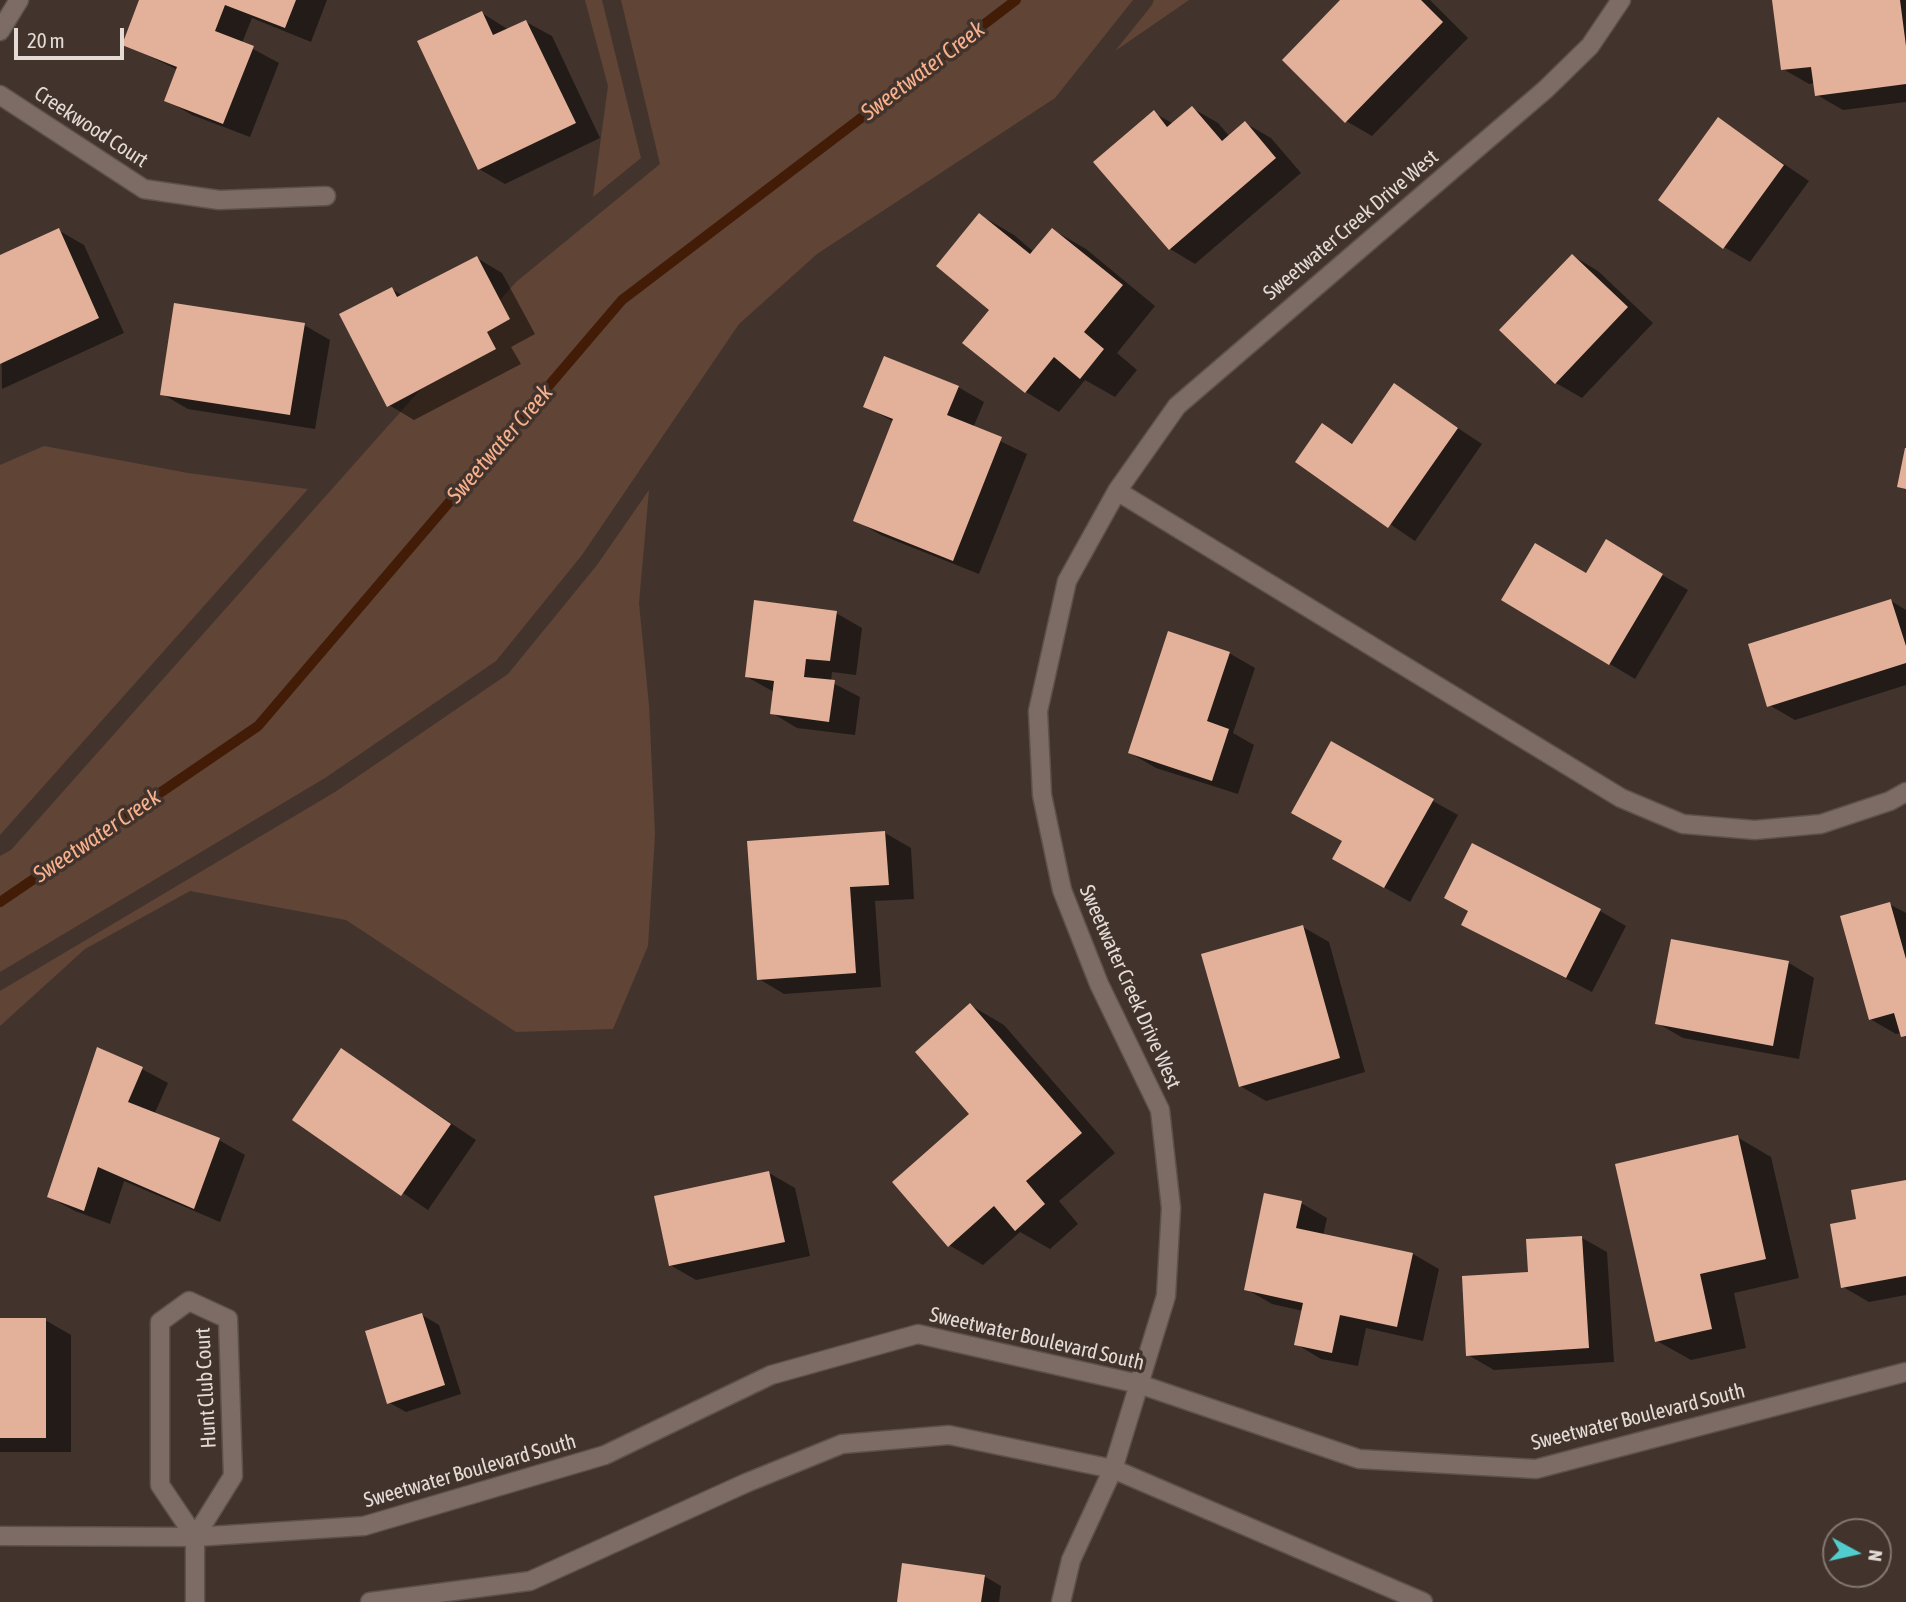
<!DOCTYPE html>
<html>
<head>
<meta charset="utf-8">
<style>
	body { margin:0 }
	#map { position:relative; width:1906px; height:1602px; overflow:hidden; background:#42342d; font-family:"Asap Condensed",sans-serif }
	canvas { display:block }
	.north { position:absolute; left:1822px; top:1518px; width:70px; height:70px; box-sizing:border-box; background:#42342d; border:2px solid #837771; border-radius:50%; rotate:98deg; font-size:19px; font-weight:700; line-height:28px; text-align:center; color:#e4dbd7 }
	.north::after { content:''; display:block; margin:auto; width:24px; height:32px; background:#52cdcf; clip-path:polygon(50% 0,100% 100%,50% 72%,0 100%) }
	.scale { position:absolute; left:14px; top:28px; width:110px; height:32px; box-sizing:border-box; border:4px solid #e4dbd7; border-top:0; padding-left:9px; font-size:21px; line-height:24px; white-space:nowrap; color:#e4dbd7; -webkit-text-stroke:5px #42342d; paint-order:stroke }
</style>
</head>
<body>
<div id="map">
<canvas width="1906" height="1602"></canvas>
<div class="north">N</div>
<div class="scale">20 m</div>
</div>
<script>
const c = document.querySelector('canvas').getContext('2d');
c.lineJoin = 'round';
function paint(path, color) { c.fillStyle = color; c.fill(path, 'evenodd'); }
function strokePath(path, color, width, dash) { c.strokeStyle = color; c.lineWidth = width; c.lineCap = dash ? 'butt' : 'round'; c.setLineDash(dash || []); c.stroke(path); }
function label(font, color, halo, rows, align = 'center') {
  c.font = font + ' "Asap Condensed",sans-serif'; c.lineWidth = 7; c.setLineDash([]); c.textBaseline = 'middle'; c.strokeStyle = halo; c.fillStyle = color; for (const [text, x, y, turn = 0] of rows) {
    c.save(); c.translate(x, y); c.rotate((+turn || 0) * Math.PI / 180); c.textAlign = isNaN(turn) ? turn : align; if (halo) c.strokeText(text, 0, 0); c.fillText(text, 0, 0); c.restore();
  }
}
const green = new Path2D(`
	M585,0H602L641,158L593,197L608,86Z
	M621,0H1133L1055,98L817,254L739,324L582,555L496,661L325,778L0,972V856L11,850L516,282L660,164Z
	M1154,0H1189L1115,51L1152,5Z
	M44,446L188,473L308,489L0,835V465Z
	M649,490L639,603L649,705L655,834L648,946L613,1029L516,1032L346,920L190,891L85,949L0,1026V991L335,792L508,674L597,565Z`);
const shadow = new Path2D(`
	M141,0H327L311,42L252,18L242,43L279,63L250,137L192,115L166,100L178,70L124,44Z
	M1343,0H1430L1468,38L1372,136L1346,121Z
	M1774,0H1906V102L1843,110L1817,95L1815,83L1809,84L1783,69Z
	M482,13L509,30L526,22L552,36L600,138L505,184L479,169Z
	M1192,108L1218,123L1230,137L1245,123L1271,138L1301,173L1195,264L1170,249L1154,113L1174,124Z
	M1718,119L1809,181L1750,262L1724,247Z
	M980,215L1014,235L1034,252L1053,230L1086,249L1155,306L1117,353L1137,370L1115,397L1085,380L1059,412L1026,392L992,309Z
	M58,230L84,245L124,333L2,389L0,257Z
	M1573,256L1598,271L1653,323L1582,398L1556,383L1502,330Z
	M477,258L502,273L535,334L511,347L521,364L414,420L389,405L392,289L403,296Z
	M304,325L330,340L315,429L188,409L162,394Z
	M1394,386L1482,444L1415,541L1297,461L1322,425L1354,444Z
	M958,387L984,402L973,428L1027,454L979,574L881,535L855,520L894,422L865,406Z
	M1606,542L1688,590L1635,679L1610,664L1586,575Z
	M1891,601L1906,610V685L1795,720L1769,705Z
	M836,613L862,628L856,675L832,672L831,682L860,697L855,735L797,728L772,713L774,692L747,677Z
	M1229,653L1255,668L1233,733L1254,745L1238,794L1156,768L1130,753Z
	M1331,744L1458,815L1410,902L1334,859L1344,841Z
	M885,833L911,848L914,899L875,901L881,987L784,994L759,979Z
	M1889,904L1906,913V1038L1901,1033L1896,1034L1870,1019Z
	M1600,911L1626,926L1592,992L1489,939Z
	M1303,927L1329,942L1365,1072L1266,1101L1240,1086Z
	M1789,963L1814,978L1799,1059L1683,1038L1657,1023Z
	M970,1005L1004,1025L1115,1153L1059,1201L1078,1224L1050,1249L1020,1232L983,1265L949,1245L971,1115Z
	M342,1050L476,1140L428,1210L294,1119Z
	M142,1069L168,1083L154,1115L219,1140L245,1155L220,1222L124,1181L110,1224L75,1211L49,1197Z
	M1737,1137L1771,1157L1799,1278L1734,1293L1746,1348L1691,1360L1657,1341Z
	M769,1173L795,1188L810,1256L696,1280L670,1265Z
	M1906,1182V1295L1869,1302L1843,1287Z
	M1301,1203L1327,1218L1323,1236L1413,1254L1439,1269L1423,1341L1366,1328L1358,1366L1321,1359L1296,1344L1303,1311L1272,1304L1246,1289Z
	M1582,1238L1607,1252L1614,1362L1494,1370L1468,1355L1530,1274Z
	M422,1315L439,1325L461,1394L406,1412L388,1402Z
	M0,1320H45L71,1335V1452H0Z
	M984,1576L1001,1586L999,1602H899Z`);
const stream = new Path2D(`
	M0,902L258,726L622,300L1016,0`);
const building = new Path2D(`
	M139,0H296L285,28L225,5L215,31L254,46L223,124L164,101L177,67L122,45Z
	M1340,0H1421L1443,22L1345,123L1282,60Z
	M1772,0H1900L1906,46V84L1815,96L1811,67L1781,70Z
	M482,11L493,35L526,20L576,123L478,170L417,41Z
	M1192,106L1222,141L1245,121L1276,158L1169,250L1093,162L1154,110L1167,127Z
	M1718,117L1784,165L1723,249L1658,200Z
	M979,213L1030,254L1052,228L1123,285L1084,332L1104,349L1080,379L1054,357L1025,393L962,343L989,310L936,266Z
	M59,228L99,318L0,364V255Z
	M1572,254L1628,307L1555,384L1499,330Z
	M477,256L510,319L487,332L496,349L387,407L339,314L392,287L397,297Z
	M174,303L305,323L290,415L160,395Z
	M884,356L959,386L947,415L1002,437L953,561L853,521L893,419L863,407Z
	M1394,383L1458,428L1388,528L1295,462L1322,423L1352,444Z
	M1905,448H1906V489L1897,487Z
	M1606,539L1663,574L1609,665L1501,600L1535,543L1586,573Z
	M1891,599L1906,646V663L1767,707L1748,644Z
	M754,600L837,611L830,661L806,659L804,677L835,680L829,722L770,714L774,681L745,677Z
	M1168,631L1230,652L1207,721L1229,729L1212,781L1128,753Z
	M1331,741L1434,799L1384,888L1332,859L1342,841L1291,813Z
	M885,831L889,885L850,887L856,973L757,980L747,841Z
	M1472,843L1601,909L1566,978L1461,925L1468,911L1444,898Z
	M1890,902L1906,959V1036L1901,1037L1894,1013L1869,1020L1840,916Z
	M1303,925L1340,1058L1239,1087L1201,954Z
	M1671,939L1789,961L1773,1046L1655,1024Z
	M970,1003L1082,1133L1026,1181L1045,1204L1015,1231L994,1206L948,1247L892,1182L969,1114L915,1052Z
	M97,1047L143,1067L128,1102L220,1138L194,1209L98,1167L84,1211L47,1197Z
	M341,1048L451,1124L401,1196L292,1120Z
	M1738,1135L1766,1259L1700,1274L1712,1329L1655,1342L1615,1164Z
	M769,1171L785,1242L669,1266L654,1196Z
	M1906,1180V1276L1841,1288L1830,1224L1856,1219L1851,1190Z
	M1264,1193L1302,1201L1296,1228L1413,1253L1397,1327L1340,1315L1332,1353L1294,1345L1303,1303L1244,1290Z
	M1582,1236L1589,1348L1466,1356L1462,1276L1528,1272L1526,1239Z
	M422,1313L445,1385L387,1404L365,1331Z
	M0,1318H46V1438H0Z
	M902,1563L985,1575L981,1602H897Z`);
const minor = new Path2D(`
	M0,31L19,0
	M0,95L144,189L219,200L326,196
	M1117,491L1621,798L1683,824L1755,830L1821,824L1890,801L1906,792
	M0,1536L195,1537L364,1526L605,1455L771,1375L918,1334L1139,1384L1359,1459L1536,1469L1906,1372
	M195,1602V1537L233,1476L228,1319L189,1301L160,1322V1485L195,1537
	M370,1602L530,1581L746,1483L842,1444L949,1435L1113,1469L1423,1602
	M1061,1602L1071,1560L1113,1469L1166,1296L1171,1208L1160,1110L1099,984L1062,890L1042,795L1038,711L1067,581L1117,491L1177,406L1546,89L1590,46L1621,0`);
const streetNames = [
	["Creekwood Court",91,127,33],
	["Sweetwater Creek Drive West",1351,225,-40],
	["Sweetwater Creek Drive West",1130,987,66],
	["Sweetwater Boulevard South",1037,1339,13],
	["Hunt Club Court",206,1388,-93],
	["Sweetwater Boulevard South",1638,1417,-14],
	["Sweetwater Boulevard South",470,1471,-16]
];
const waterNames = [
	["Sweetwater Creek",923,71,-37],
	["Sweetwater Creek",500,444,-49],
	["Sweetwater Creek",97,836,-34]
];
paint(green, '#604436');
paint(shadow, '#0007');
strokePath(stream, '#421c06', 10);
paint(building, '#e3b199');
strokePath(minor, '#5d514b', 21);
strokePath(minor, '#7c6c65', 18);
label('21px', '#e4dbd7', '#42342d', streetNames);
label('italic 23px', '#f8b18d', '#42342d', waterNames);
</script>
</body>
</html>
